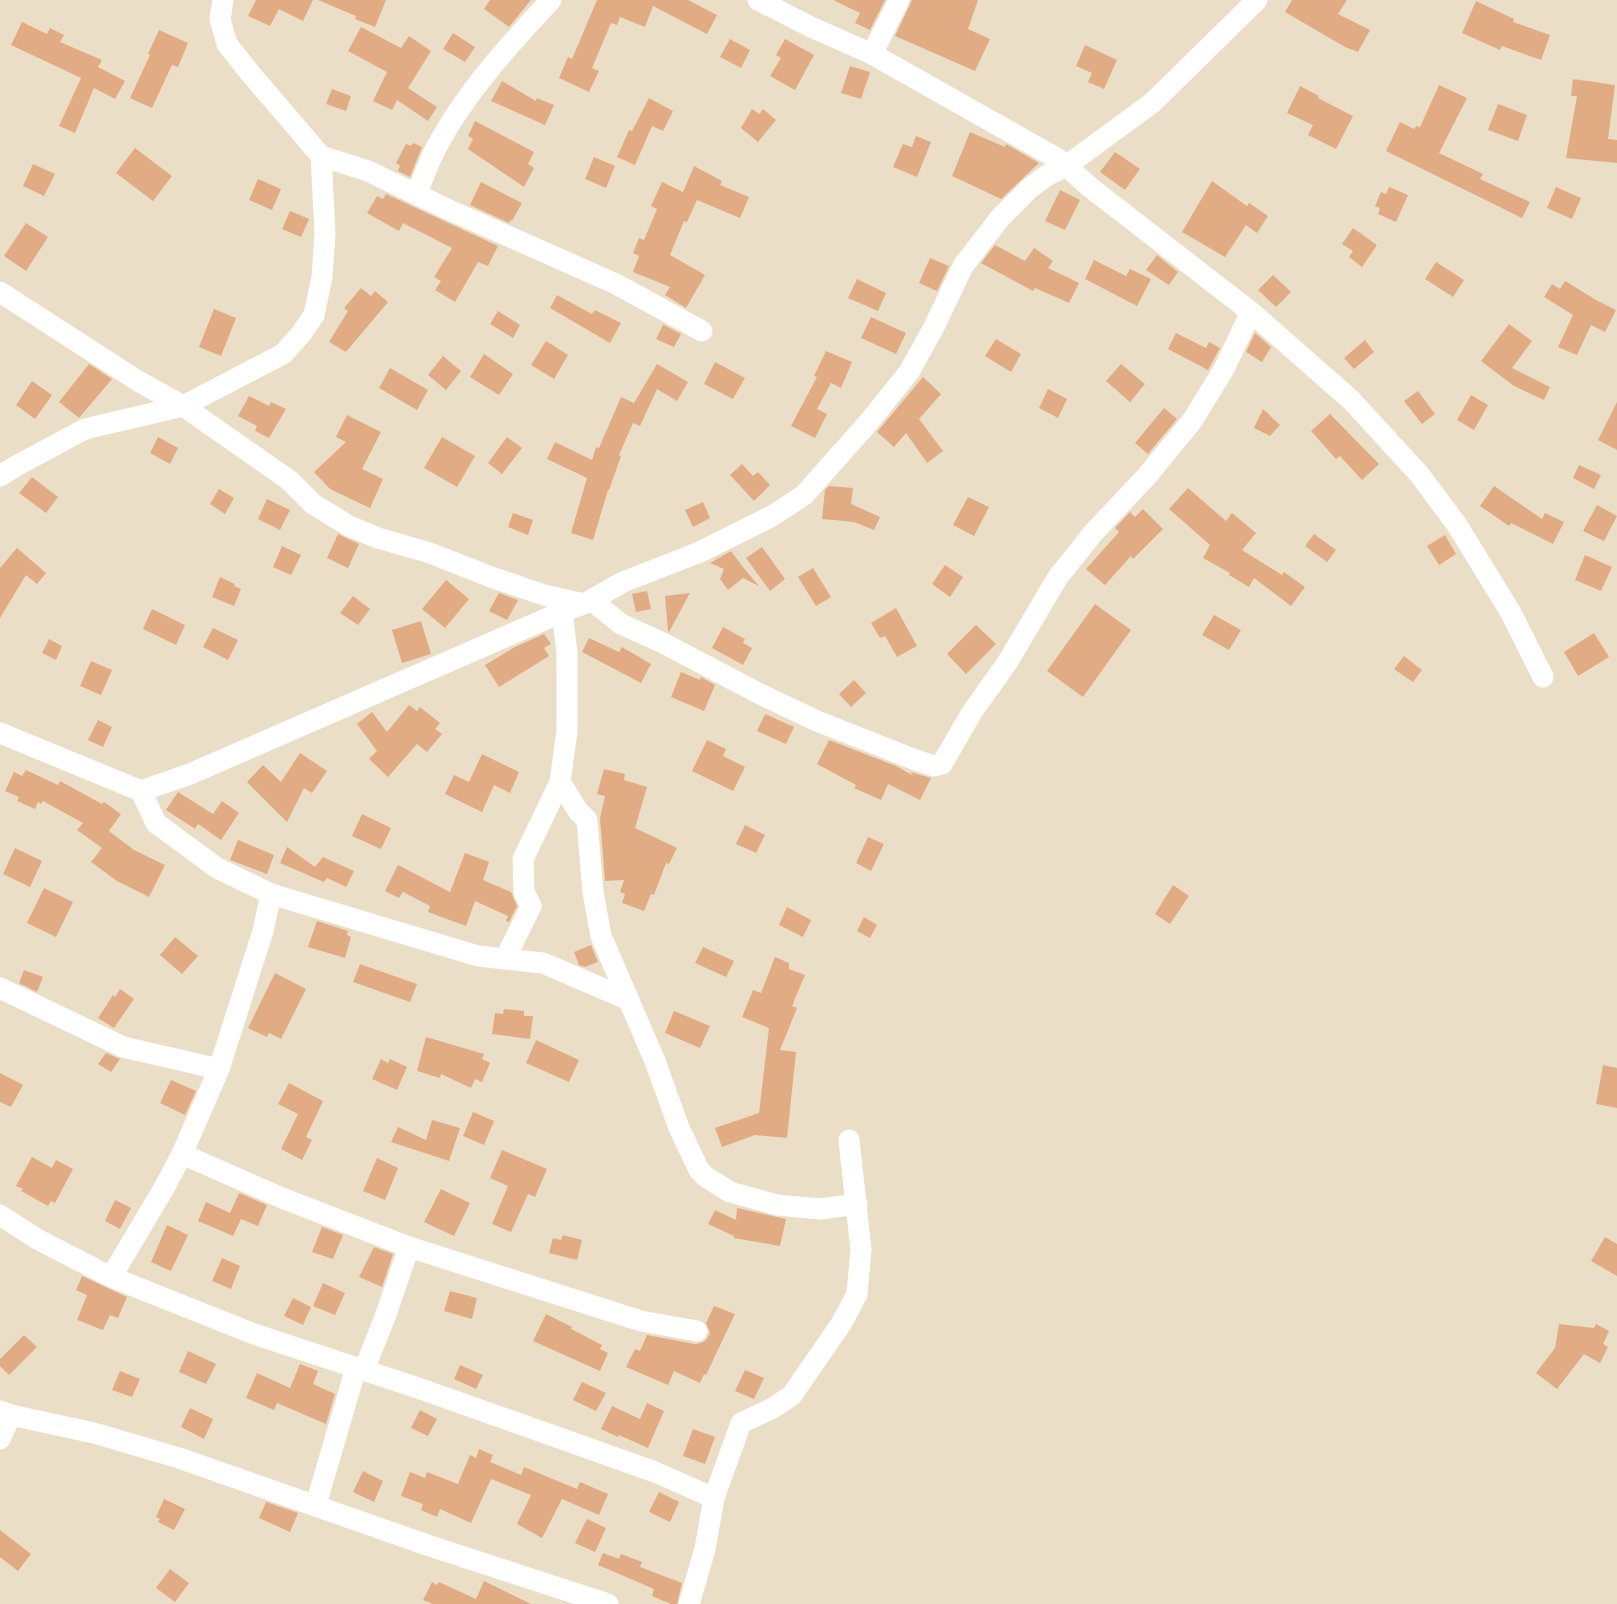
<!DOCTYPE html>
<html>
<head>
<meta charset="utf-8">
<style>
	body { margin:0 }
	canvas { display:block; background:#ebdec6 }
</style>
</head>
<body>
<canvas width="1617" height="1604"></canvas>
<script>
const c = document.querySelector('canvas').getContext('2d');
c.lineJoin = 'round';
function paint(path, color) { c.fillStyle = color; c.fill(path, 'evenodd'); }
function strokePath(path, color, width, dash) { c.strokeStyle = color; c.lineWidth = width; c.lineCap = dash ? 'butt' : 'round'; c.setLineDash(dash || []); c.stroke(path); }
const building = new Path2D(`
	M256,0H313L303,21L279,9L270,26L248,16Z
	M318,0H386L375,27L355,19L356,16Z
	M490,0H531L509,27L484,9Z
	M597,0H688L717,15L707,34L653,6L645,27L620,17L617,25L611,23L592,68L599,71L589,92L559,78L568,57L572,59Z
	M833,0H885L870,30L855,23L860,13Z
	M912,0H978L968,29L990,39L975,71L895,36Z
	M1292,0H1347L1338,14L1370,30L1358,52L1345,47L1285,12Z
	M1476,1L1514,19L1513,22L1550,35L1541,60L1502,46L1500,50L1462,33Z
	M22,22L47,34L50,28L64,35L60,42L102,60L98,67L125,81L115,99L94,88L75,133L59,126L81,78L11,45Z
	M361,27L401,48L409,36L431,51L408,88L437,107L428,121L397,100L392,110L373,101L387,72L348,51Z
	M159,30L188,43L178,67L172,65L152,108L130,98L150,55L148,54Z
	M453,33L475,47L465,62L443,49Z
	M730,39L750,50L741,68L720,57Z
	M785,39L814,55L795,90L770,76L781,58L776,55Z
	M1085,45L1117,60L1104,89L1088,82L1092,73L1076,66Z
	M850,66L870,72L861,99L841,93Z
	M1573,79L1615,85L1608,139L1617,140V163L1566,158L1577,96H1571Z
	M502,81L536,101L537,98L554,105L545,125L491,101Z
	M1439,85L1467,98L1439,153L1483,174L1480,179L1530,202L1522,218L1386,151L1400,122L1414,129L1416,126L1420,127Z
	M1300,86L1319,96L1318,98L1353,116L1336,149L1308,135L1313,125L1287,113Z
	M332,89L351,96L346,111L326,104Z
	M649,98L673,111L663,131L652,126L635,165L617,157L629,130L632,131Z
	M1498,104L1527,115L1518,141L1488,130Z
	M752,109L759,114L763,109L776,120L758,142L741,128Z
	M475,121L534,152L528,164L534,168L524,187L468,149L473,139L468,136Z
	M970,132L1005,147L1006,144L1039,163L1001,199L952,176Z
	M916,136L931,142L917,177L893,167L903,144L912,147Z
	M413,143L422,147L410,177L398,171L400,166L396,163L406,144L411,146Z
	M135,148L172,176L153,201L116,173Z
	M1115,152L1140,169L1125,190L1100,172Z
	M594,157L615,166L606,188L585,179Z
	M33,164L55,174L44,196L23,186Z
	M694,166L722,181L720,185L749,197L740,218L697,200L687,222L684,221L670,255L705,275L686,308L665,295L670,287L633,272L639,256L633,253L639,238L644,240L657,209L651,206L662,182L683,192Z
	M258,179L281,189L272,210L249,200Z
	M1212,181L1247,206L1249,203L1268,216L1257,233L1246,225L1225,257L1182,232Z
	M481,182L522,203L512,221L510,220L509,223L470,205Z
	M1389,187L1408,195L1396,222L1378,214L1380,208L1375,206L1381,192L1386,194Z
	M1556,187L1581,198L1572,219L1547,208Z
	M1060,190L1080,200L1065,230L1045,221Z
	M386,194L498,246L488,266L478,262L455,302L435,290L441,281L434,277L452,248L403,223L399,231L367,213L377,196L383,199Z
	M290,211L309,219L301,237L282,229Z
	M26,223L48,237L26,271L4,256Z
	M1353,228L1377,245L1362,267L1349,257L1353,251L1342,244Z
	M995,245L1025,261L1034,248L1053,261L1048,268L1079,283L1069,303L1035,288L1033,291L981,263Z
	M1157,255L1178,272L1169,285L1146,270Z
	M930,258L949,266L937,291L919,283Z
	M1094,260L1126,276L1130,269L1151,279L1137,306L1085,279Z
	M1436,262L1464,280L1453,297L1425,279Z
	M1273,275L1291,292L1276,307L1258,290Z
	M857,279L886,293L878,311L848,298Z
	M1565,281L1596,300L1616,310L1605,332L1591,325L1577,355L1558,347L1573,315L1544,297L1552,284L1560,289Z
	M361,288L371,296L375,291L388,302L346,352L329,342L348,311L344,308Z
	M557,295L592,314L595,310L621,323L610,343L550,308Z
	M214,309L236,318L221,356L199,347Z
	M498,311L520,325L513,338L490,324Z
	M871,317L906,333L896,354L861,338Z
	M660,323L681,334L674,347L656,339L663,325Z
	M1509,324L1532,341L1512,368L1550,387L1544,400L1514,386L1481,361Z
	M1176,333L1206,348L1209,342L1220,348L1208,370L1168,349Z
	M1255,333L1271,347L1262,362L1246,352Z
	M996,339L1021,354L1011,372L985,356Z
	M1365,340L1374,352L1354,369L1344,358Z
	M546,341L568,355L554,379L531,365Z
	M826,351L852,362L841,388L831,383L817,409L827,414L815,438L791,426L817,377L814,376Z
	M484,354L513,374L499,395L470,377Z
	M443,356L461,371L446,390L428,375Z
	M715,362L745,378L733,399L704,384Z
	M89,364L112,379L79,418L59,402Z
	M657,364L688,382L677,401L657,389L640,426L633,423L619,455L621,456L609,490H608L593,540L571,533L587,478L547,459L555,442L592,460L596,447L599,448L621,397L634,403Z
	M1121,364L1145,384L1130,402L1106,381Z
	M390,368L428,390L417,410L379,388Z
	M923,377L941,394L919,419L943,451L927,463L906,433L894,447L877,432Z
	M32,381L52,395L35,419L16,405Z
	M1048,389L1067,399L1058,418L1039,408Z
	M1418,391L1435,414L1422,424L1404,401Z
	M1471,395L1488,405L1474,430L1457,420Z
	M249,396L269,406L271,402L286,409L269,438L255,431L257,426L238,416Z
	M1617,402V450L1598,440Z
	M1164,408L1177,419L1148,454L1135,443Z
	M1263,409L1280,425L1270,436L1254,428Z
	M1330,414L1379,464L1362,480L1340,456L1336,459L1311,431Z
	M347,415L381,432L362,469L383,479L370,508L330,489L314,472L346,442L336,437Z
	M158,437L178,448L170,464L150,453Z
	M442,437L475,456L457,487L424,468Z
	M507,437L522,448L502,474L488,463Z
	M742,464L753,476L758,472L770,485L754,501L730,475Z
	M1579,465L1601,475L1594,489L1573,478Z
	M32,477L58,497L46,513L19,493Z
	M829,486L853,488L851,504L880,517L874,530L854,522L822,519L825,490Z
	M1494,486L1542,519L1545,513L1564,522L1553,544L1511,523L1509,526L1480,506Z
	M1188,488L1226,521L1232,513L1256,533L1242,550L1282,575L1284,572L1305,587L1291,606L1254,578L1249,587L1229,575L1230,573L1203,558L1210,545L1169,509Z
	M219,489L234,498L225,514L210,504Z
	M968,497L989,507L974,536L953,525Z
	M267,499L290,510L280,530L258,519Z
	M703,502L710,518L693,527L685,510Z
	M1597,505L1617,516L1604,541L1583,531Z
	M1143,509L1163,529L1133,559L1131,556L1105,585L1086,569L1119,532L1115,528L1130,512L1135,517Z
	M513,513L533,520L528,535L508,527Z
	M338,534L359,544L348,568L327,558Z
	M1314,534L1336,550L1327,562L1305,546Z
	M1445,535L1456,554L1439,565L1427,546Z
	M282,546L301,555L291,575L273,567Z
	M762,547L785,579L770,591L746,558Z
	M17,548L46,573L37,584L26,575L0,618V568Z
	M731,551L743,567L759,586L743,578L728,590L720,579L724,569L710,563Z
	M1585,555L1612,567L1601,591L1575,580Z
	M945,565L963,577L950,597L932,584Z
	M813,568L831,597L816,606L798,577Z
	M220,577L235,584L234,586L241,589L234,606L212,597Z
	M446,580L469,599L445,628L422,609Z
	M647,591L651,609L636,612L632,594Z
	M499,593L518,600L507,620L489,611Z
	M690,593L669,632L668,631L665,596Z
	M353,596L370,609L358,625L340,613Z
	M1095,604L1131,630L1083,697L1047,671Z
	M896,608L917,646L897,657L885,636L880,638L871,623Z
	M152,609L185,625L176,645L143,629Z
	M1214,615L1241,630L1229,650L1202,635Z
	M421,621L431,654L402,663L392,630Z
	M976,625L996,644L966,674L947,654Z
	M723,627L745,639L743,643L752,648L743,665L712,648Z
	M213,628L238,640L228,660L203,647Z
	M1594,633L1609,657L1578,676L1564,652Z
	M544,634L551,644L544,648L549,656L499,687L485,665L515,647Z
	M589,638L619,652L622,647L651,664L641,683L582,652Z
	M49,639L62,646L56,660L42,653Z
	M1404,656L1422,670L1413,682L1394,669Z
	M91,661L112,670L101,695L80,686Z
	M681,672L700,680L701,677L715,685L704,711L671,697Z
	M854,680L866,693L851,707L839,694Z
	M409,705L417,711L420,707L440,723L435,729L442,734L427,752L417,744L388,777L369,759L377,751L357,724L372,712L387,732Z
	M765,714L794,727L786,744L757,731Z
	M98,720L112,727L103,747L88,740Z
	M707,740L726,749L723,756L745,767L733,791L692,771Z
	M829,740L896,766L914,776L910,772L931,778L920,800L888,784L881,800L854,788L856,785L817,764Z
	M300,753L327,771L312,793L304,788L287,822L247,782L263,765L281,782Z
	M482,754L519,772L510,793L494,785L482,812L445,794L454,775L469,782Z
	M604,769L625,774L624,780L647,787L635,828L677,848L669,864L666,863L654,895L651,894L644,911L622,903L625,894L620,892L624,880L605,881L600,818L605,796L597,794Z
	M26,770L58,785L60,781L102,804L104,802L121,814L109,831L134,850L165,865L149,897L117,881L91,862L102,848L77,830L83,823L43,801L41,804L38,802L35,809L17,801L19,797L5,791L14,772L22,776Z
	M178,792L213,814L222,801L239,813L221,840L198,824L195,829L166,810Z
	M362,814L391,828L381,849L352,836Z
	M745,825L765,835L756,853L736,844Z
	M868,837L884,844L871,871L856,863Z
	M238,840L274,855L267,874L230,860Z
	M287,847L315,867L323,857L354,871L346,887L327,878L324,882L280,863Z
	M15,848L42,861L30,887L3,874Z
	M465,853L489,862L483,880L511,892L517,906L509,922L506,921L508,916L475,901L466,926L428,912L430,906L403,892L399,898L385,891L398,865L450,892Z
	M1173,885L1189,896L1170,924L1155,914Z
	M44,888L73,902L56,937L27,923Z
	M787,907L811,920L803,937L779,925Z
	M864,917L877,925L870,938L857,931Z
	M317,921L348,931L347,935L351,937L345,958L308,947Z
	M175,937L198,956L182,974L160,955Z
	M591,945L598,962L585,967L579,965L574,952Z
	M703,947L734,961L726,977L695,963Z
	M775,957L789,963V969L805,975L792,1006L797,1008L780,1050L796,1052L787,1138L755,1135L722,1147L715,1128L759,1113L769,1028L742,1017L753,990L761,993Z
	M360,964L417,984L410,1002L353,982Z
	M24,970L43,977L37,992L19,983Z
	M275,973L306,989L281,1039L269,1033L267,1037L248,1028Z
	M120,989L134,999L114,1028L98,1018L113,995L115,997Z
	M504,1009L524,1011V1016H533L530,1039L492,1034L495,1013L503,1014Z
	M674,1011L710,1026L700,1048L665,1033Z
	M426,1037L484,1054L482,1059L490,1063L482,1082L475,1079L471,1088L441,1074L440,1078L417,1071Z
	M536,1040L579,1060L569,1082L526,1063Z
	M106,1053L120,1059L111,1072L98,1064Z
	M381,1059L388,1063L390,1059L407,1067L397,1090L372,1079Z
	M1603,1065L1617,1068V1108L1596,1104Z
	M0,1073L23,1085L11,1107L0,1102Z
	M171,1080L196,1091L185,1115L160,1103Z
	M289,1083L323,1101L306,1137L312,1140L302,1160L281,1149L298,1114L278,1104Z
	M473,1112L494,1121L484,1145L463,1136Z
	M432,1120L460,1128L449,1161L391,1142L398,1127L426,1140Z
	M502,1150L547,1169L535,1197L528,1194L511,1232L492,1224L508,1186L490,1178Z
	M32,1157L52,1168L56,1160L73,1169L55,1203L51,1201L48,1206L21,1191L23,1189L16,1186Z
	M377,1158L398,1168L385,1200L363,1191Z
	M441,1189L470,1203L454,1236L424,1222Z
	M239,1193L267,1205L258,1226L241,1219L233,1236L198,1221L206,1202L230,1213Z
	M115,1200L131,1208L120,1229L105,1221Z
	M737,1208L786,1219L780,1246L734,1238V1236L708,1224L715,1210L736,1220Z
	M167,1225L188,1235L171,1271L151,1262Z
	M322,1227L343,1235L333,1259L312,1252Z
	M563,1235L582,1240L577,1260L549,1253L553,1238L561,1240Z
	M1605,1237L1617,1244V1276L1591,1261Z
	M374,1247L393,1254L382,1287L359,1277Z
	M222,1258L240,1266L231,1289L212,1281Z
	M82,1276L127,1297L118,1318L110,1315L103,1330L77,1320L87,1295L76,1290Z
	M323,1283L345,1293L335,1315L313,1306Z
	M450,1291L477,1298L472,1319L444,1311Z
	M293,1298L311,1307L303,1325L284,1316Z
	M714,1306L735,1314L706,1375L704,1374L700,1383L674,1371L668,1385L626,1367L635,1349L640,1351L647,1335L695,1344L701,1343L706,1340L710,1333L706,1323Z
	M546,1314L572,1327L571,1329L602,1345L600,1349L608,1353L600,1371L533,1341Z
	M1559,1324L1594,1328L1596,1324L1609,1331L1603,1344L1608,1347L1600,1363L1584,1354L1557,1389L1536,1373L1555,1348Z
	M24,1335L37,1347L9,1375L0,1366V1359Z
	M188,1351L216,1364L206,1384L179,1372Z
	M300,1364L318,1371L313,1384L335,1394L326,1424L277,1403L274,1410L246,1398L257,1373L290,1388Z
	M460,1365L483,1375L476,1389L454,1379Z
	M745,1370L764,1378L754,1399L735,1391Z
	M120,1371L140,1379L132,1397L112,1390Z
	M582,1382L606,1393L596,1411L573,1400Z
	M647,1403L664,1411L648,1448L619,1435L618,1437L601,1429L612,1406L640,1419Z
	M190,1408L213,1419L204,1439L181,1427Z
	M420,1410L437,1419L428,1436L411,1428Z
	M693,1429L715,1437L705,1464L683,1456Z
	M479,1449L493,1455L490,1462L521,1475L524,1467L577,1489L580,1482L608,1494L599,1515L562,1499L542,1538L517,1524L531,1495L491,1479L471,1523L440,1509L437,1517L421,1510L423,1504L401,1496L410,1472L425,1478L427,1472L458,1484L470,1455L476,1458Z
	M363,1471L383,1481L374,1502L353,1492Z
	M659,1492L679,1502L670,1522L649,1512Z
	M164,1499L185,1509L174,1530L158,1522L160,1519L156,1517Z
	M266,1502L298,1513L290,1532L259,1518Z
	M587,1519L606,1528L595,1552L575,1543Z
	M0,1530L31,1554L18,1571L0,1557Z
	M603,1553L619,1559L621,1554L642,1562L640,1567L682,1583L677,1604H671L652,1596L654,1589L598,1565Z
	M170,1569L189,1583L175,1602L156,1588Z
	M484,1581L531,1604H433L423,1600L432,1582L437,1585L439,1582L476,1599Z`);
const minor = new Path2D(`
	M223,0L220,19L227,44L250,73L321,156L368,171L447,209L616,284L702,331
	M1257,0L1152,103L1066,166L1091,188L1251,312L1351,400L1419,474L1457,525L1511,613L1543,677
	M872,54L899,0
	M417,193C423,178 429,161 437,146C466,92 509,45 551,0
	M0,292L138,381L183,406L289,480L313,504L349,526L378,538L430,553L491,577L544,595L584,604
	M0,476L16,466L85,429L183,406L283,354L301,334L314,315L322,277L325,233L321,156
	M591,600L621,624L663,643L760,694L817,721L913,759L934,766L942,764L972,712L1007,663L1058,577L1094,532L1146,477L1192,421L1224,369L1251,312
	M562,612L584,604L623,582L700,552L772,516L804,495L868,423L909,372L934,327L963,266L1000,218L1030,188L1046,176L1066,166L1058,159L872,54L811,27L758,0
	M0,733L141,791L190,774L562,612L567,653V731L560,782L578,811L587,820L593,892L601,936L655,1061L679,1128L699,1170L706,1177L730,1192L777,1205L820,1209L857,1204
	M141,791L156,823L217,868L271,894L478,956L543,963L627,999
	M271,894L263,931L219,1069L182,1154L282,1198L409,1247L641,1321L697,1331
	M505,959L531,906L524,892L523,859L560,782
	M0,988L123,1047L219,1069
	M0,1215L37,1239L111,1277L163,1190L182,1154
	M111,1277L254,1334L415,1387L551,1435L655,1472L714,1498
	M364,1370L385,1317L409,1247
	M0,1411L11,1415L94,1433L179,1458L430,1546L608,1604
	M0,1439L11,1415
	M316,1504L356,1368
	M689,1604L705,1549L714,1498L741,1423L773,1408L792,1395L841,1324L857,1294L861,1250L849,1140`);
paint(building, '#e1ac84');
strokePath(minor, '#fff', 21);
</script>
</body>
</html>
